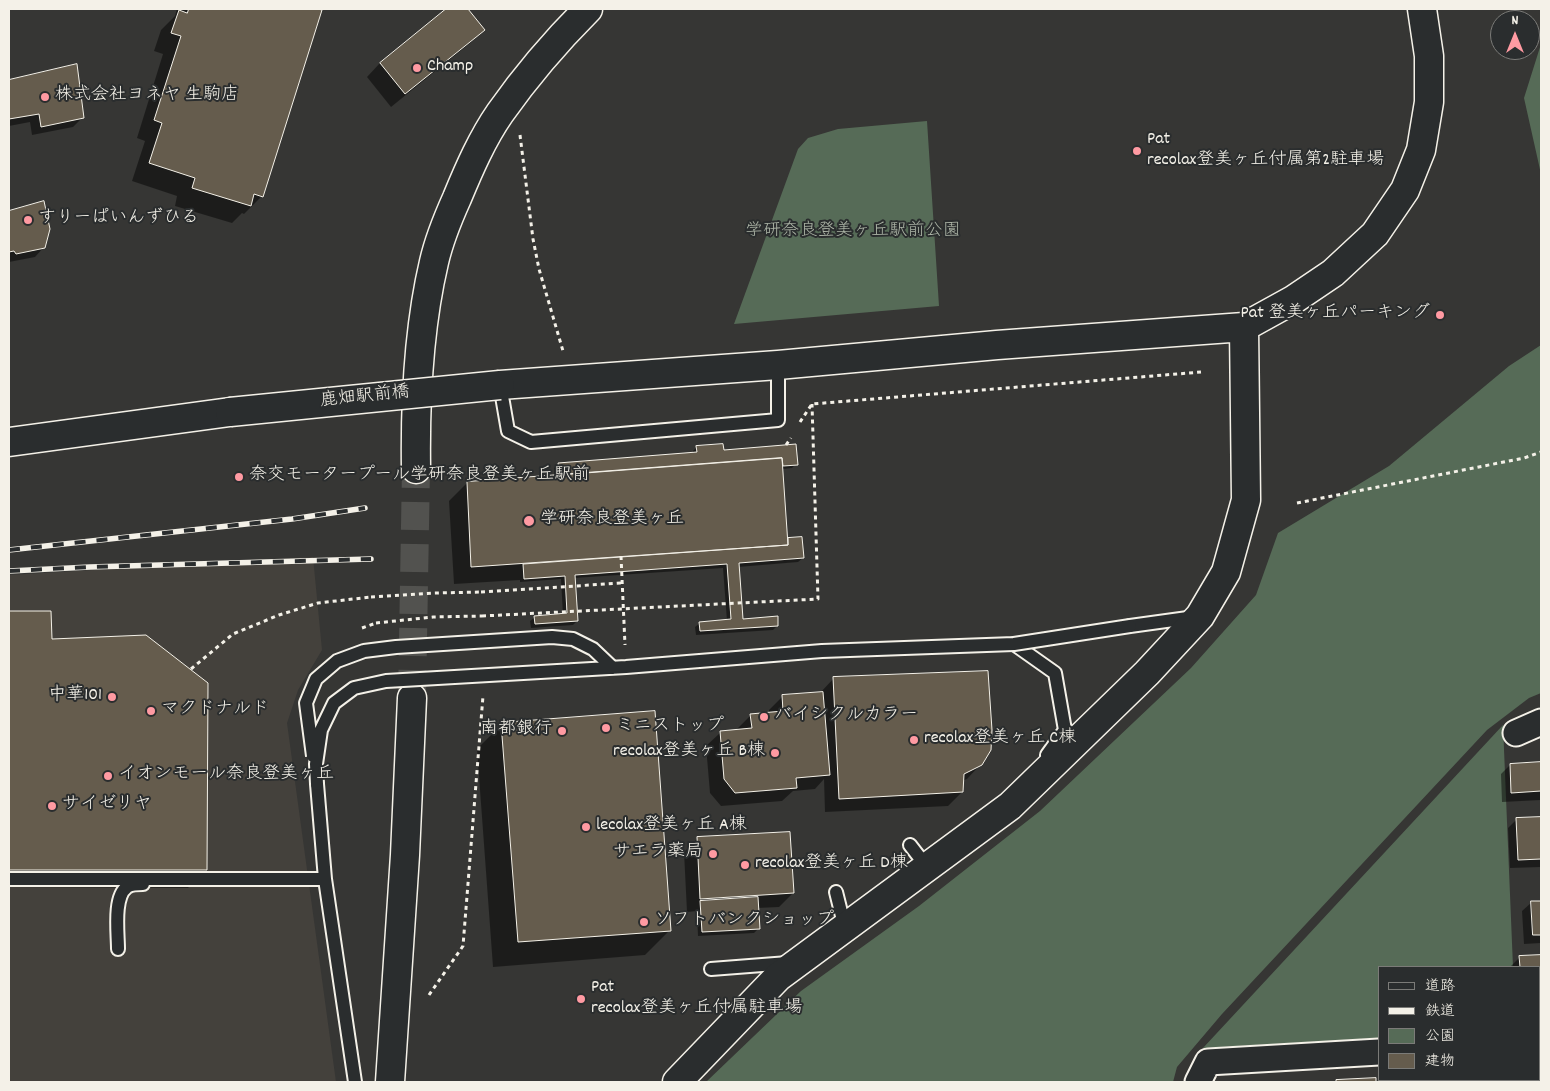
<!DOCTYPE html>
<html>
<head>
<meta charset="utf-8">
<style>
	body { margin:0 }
	#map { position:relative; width:1550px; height:1091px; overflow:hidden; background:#363634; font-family:Dekko,"Klee One",sans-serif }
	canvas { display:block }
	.frame { position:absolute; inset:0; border:10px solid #f4f1e8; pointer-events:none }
	.legend { position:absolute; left:1378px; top:966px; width:162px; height:115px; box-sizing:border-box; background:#2a2d2e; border:1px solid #7b7b78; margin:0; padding:6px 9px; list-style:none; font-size:15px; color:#f4f1e8 }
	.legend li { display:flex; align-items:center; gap:10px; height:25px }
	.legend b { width:25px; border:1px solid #7b7b78 }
	.north { position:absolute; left:1490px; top:10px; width:50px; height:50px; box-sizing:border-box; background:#2a2d2e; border:1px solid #7b7b78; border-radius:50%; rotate:0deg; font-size:14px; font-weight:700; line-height:20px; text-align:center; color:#f4f1e8 }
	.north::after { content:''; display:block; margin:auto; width:18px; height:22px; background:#ff9aa2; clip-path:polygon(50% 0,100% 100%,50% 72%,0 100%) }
</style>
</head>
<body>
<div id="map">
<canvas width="1550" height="1091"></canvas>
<div class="frame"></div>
<ul class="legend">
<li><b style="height:6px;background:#2a2d2e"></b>道路</li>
<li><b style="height:6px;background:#f4f1e8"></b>鉄道</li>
<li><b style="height:14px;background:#566b57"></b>公園</li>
<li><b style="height:14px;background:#655c4d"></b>建物</li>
</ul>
<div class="north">N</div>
</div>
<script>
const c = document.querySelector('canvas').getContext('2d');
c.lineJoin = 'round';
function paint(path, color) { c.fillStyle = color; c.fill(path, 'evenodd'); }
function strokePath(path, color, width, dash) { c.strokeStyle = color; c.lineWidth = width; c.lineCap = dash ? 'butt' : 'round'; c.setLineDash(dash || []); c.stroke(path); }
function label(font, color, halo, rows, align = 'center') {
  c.font = font + ' Dekko,"Klee One",sans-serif'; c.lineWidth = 4; c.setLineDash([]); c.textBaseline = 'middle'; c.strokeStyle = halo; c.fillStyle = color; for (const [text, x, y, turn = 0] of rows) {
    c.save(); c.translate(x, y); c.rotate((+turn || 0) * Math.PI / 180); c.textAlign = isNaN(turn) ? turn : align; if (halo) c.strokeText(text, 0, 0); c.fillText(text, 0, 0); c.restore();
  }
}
const built = new Path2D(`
	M313,557L322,650L298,690L287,723L336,1082H9V575Z`);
const green = new Path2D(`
	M1541,44V174L1524,98Z
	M927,121L939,306L734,324L798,149L808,138L838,129Z
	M1541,345V693L1529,698L1487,730L1222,1014L1177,1067L1173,1082H706L801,991L919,906L1040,811L1191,668L1256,595L1278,533L1389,466L1509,366Z
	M1503,725L1513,967H1379V1038L1203,1048Z`);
const shadow = new Path2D(`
	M177,9H314L321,11L262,196L244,214L242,213L232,223L175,206L177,196L132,181L145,141L137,138L163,54L154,51L161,30L175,16Z
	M448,9H467L484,29L470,43L391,107L367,77L380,63Z
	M76,66L82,118L73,127L32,135L30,122L9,126V81Z
	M43,202L44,247L35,257L9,262V212Z
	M795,446L796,464L792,468L782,469L787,541L789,540L803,558L798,562L738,567L742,620L777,626L773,630L696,635L695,627L700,623L727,621L723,568L574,578L577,621L573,625L531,628L530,621L535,617L563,615L561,579L520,582V580L454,584L449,501L467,483L554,476V468L558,464L693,454V451L697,447L722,451Z
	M9,612H50L51,640L206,870L188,888L9,887Z
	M834,678L981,764L967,779L962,781V792L948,806L825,812L824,779L815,789L793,791L782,801L721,806L710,793L706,746L720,733L737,731V729L751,715L769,713V710L783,696L820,693Z
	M502,724L670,930L645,955L493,967L477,749Z
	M1541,763V800L1502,802L1501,774L1510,765Z
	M1541,818V867L1510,868L1508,828L1517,819Z
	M698,838L793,893L779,907L757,908L759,928L754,933L698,936L697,911L687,912L684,852Z
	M1532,902H1541V943L1524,944L1522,911Z
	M1541,956V1010H1539V967L1511,966L1520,957Z
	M1539,1074H1541V1082H1515L1517,1080H1539Z
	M1431,1080L1432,1082H1394L1396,1081Z
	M1446,1080H1497L1498,1082H1443Z`);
const building = new Path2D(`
	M189,9H318L322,10L263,197L254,194L251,206L192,188L195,178L149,163L162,123L154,120L181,36L171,33L179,10L187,13Z
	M446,9H468L485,30L405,94L380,63Z
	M77,64L84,118L41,127L39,114L9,119V80Z
	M44,201L50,229L45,248L16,254L14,251L9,252V211Z
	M723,444L724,450L796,444L798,465L783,466L782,458L559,475L558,463L697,452L696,446Z
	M782,458L788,545L471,567L467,482Z
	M802,537L804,558L739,563L743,619L778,616V626L700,631L699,622L731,619L727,564L575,575L578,621L535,624L534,616L567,613L565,576L524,579L523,564L788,545V538Z
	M9,611H51L52,639L146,635L208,683L207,870H9Z
	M988,671L992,730L991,750L982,765L964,774L963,792L839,799L833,677Z
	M823,692L830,775L796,778L797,788L735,793L724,779L720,731L752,728L750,714L783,711L782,695Z
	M655,711L671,931L518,942L501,723Z
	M1541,762V791L1511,793L1510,764Z
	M1541,817V859L1518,860L1516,818Z
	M790,832L794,893L700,899L697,837Z
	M758,897L760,929L702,932L700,901Z
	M1531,901H1541V935H1533Z
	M1541,955V1002H1539V967H1520L1519,956Z
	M1539,1073H1541V1082H1522V1080H1539Z
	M1376,1078V1082H1336V1080Z
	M1395,1080H1433V1082H1396Z
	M1451,1080H1499V1082H1451Z`);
const tertiaryTunnel = new Path2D(`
	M412,698L416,469`);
const path = new Path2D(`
	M520,135L533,239L539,269L563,351
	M800,422L812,404L1201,372
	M786,445L791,438
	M1297,503L1524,458L1541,452
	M621,556L625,645
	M481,592L622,583
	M482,616L818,599L812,404
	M362,628L376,623
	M191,669L233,634L279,615L318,603L371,597
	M429,995L463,946L483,696`);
const service = new Path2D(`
	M500,385L508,431L531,442L778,420V365
	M1130,626L1195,617
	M1014,644L1055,673L1065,730L1047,755
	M317,784L325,879L355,1082
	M910,845L927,867
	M9,879H325
	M836,892L845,928
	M118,949C118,933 113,897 127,887C131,884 138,884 143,884
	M711,969L788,963`);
const minor = new Path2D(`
	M1516,733L1541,722
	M1539,1044H1541
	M1198,1082L1208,1062L1379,1052`);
const tertiary = new Path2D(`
	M500,385L778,365L997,345L1244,327L1293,300L1333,273L1375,234L1405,190L1421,150L1429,102V56L1422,9
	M9,442L230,412
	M416,469C415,400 418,330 434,262C439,240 448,218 457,198C469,169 482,139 500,113C526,76 556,41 588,9
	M390,1082L405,855L412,698
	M677,1082L778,977L1010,806L1147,673L1200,616L1226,572L1246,500L1244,327`);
const rail = new Path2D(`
	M9,550L292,519L365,508
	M9,571L90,567L371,559`);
const pathBridge = new Path2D(`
	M371,597L434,593L481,592
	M376,623L433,617L482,616`);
const serviceBridge = new Path2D(`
	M313,756L306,703L316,679L337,661L364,651L396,647L552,637L573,639L593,649L613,668
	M317,784L316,764L321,730L334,703L354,688L386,681L626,667L822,651L1014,644L1130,626`);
const tertiaryBridge = new Path2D(`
	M230,412L500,385`);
const markers = [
	[417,68,5,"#ff9aa2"],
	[45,97,5,"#ff9aa2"],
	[1137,151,5,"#ff9aa2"],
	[28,220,5,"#ff9aa2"],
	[1440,315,5,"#ff9aa2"],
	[239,477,5,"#ff9aa2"],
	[529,521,6,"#ff9aa2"],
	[112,697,5,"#ff9aa2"],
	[151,711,5,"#ff9aa2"],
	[764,717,5,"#ff9aa2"],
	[606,728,5,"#ff9aa2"],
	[562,731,5,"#ff9aa2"],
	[914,740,5,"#ff9aa2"],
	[775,753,5,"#ff9aa2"],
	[108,776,5,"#ff9aa2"],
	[52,806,5,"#ff9aa2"],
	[586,827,5,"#ff9aa2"],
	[713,854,5,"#ff9aa2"],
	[745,865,5,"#ff9aa2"],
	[644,922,5,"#ff9aa2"],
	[581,999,5,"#ff9aa2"]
];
const poiNames = [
	["Champ",427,68],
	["株式会社ヨネヤ 生駒店",55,97],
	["Pat",1147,141],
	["recolax登美ヶ丘付属第2駐車場",1147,162],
	["すりーぱいんずひる",38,220],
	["Pat 登美ヶ丘パーキング",1430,315,"right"],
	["奈交モータープール学研奈良登美ヶ丘駅前",249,477],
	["学研奈良登美ヶ丘",540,521],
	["中華101",102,697,"right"],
	["マクドナルド",161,711],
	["バイシクルカラー",774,717],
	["ミニストップ",616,728],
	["南都銀行",552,731,"right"],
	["recolax登美ヶ丘 C棟",924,740],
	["recolax登美ヶ丘 B棟",765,753,"right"],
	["イオンモール奈良登美ヶ丘",118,776],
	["サイゼリヤ",62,806],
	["lecolax登美ヶ丘 A棟",596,827],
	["サエラ薬局",703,854,"right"],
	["recolax登美ヶ丘 D棟",755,865],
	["ソフトバンクショップ",654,922],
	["Pat",591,989],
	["recolax登美ヶ丘付属駐車場",591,1010]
];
const parkNames = [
	["学研奈良登美ヶ丘駅前公園",853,233]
];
const streetNames = [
	["鹿畑駅前橋",365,398,-6]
];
paint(built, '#44413c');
paint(green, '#566b57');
paint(shadow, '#0007');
paint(building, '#655c4d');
strokePath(building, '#f4f1e8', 1);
strokePath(tertiaryTunnel, '#52524f', 28, [28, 14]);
strokePath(service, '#f4f1e8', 16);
strokePath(minor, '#f4f1e8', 29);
strokePath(tertiary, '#f4f1e8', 31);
strokePath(path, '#f4f1e8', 3, [4, 4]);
strokePath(service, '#2a2d2e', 12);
strokePath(minor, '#2a2d2e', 25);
strokePath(tertiary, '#2a2d2e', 28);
strokePath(rail, '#f4f1e8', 5.5);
strokePath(rail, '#2a2d2e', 4, [11]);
strokePath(serviceBridge, '#f4f1e8', 16, []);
strokePath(tertiaryBridge, '#f4f1e8', 31, []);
strokePath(pathBridge, '#f4f1e8', 3, [4, 4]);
strokePath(serviceBridge, '#2a2d2e', 12);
strokePath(tertiaryBridge, '#2a2d2e', 28);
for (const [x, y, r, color] of markers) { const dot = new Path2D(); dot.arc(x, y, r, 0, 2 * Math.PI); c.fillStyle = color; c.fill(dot); strokePath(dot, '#2a2d2e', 2); }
label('18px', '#f4f1e8', '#2a2d2e', poiNames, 'left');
label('18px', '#adb5a7', '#2a2d2e', parkNames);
label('18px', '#f4f1e8', '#2a2d2e', streetNames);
</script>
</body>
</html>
